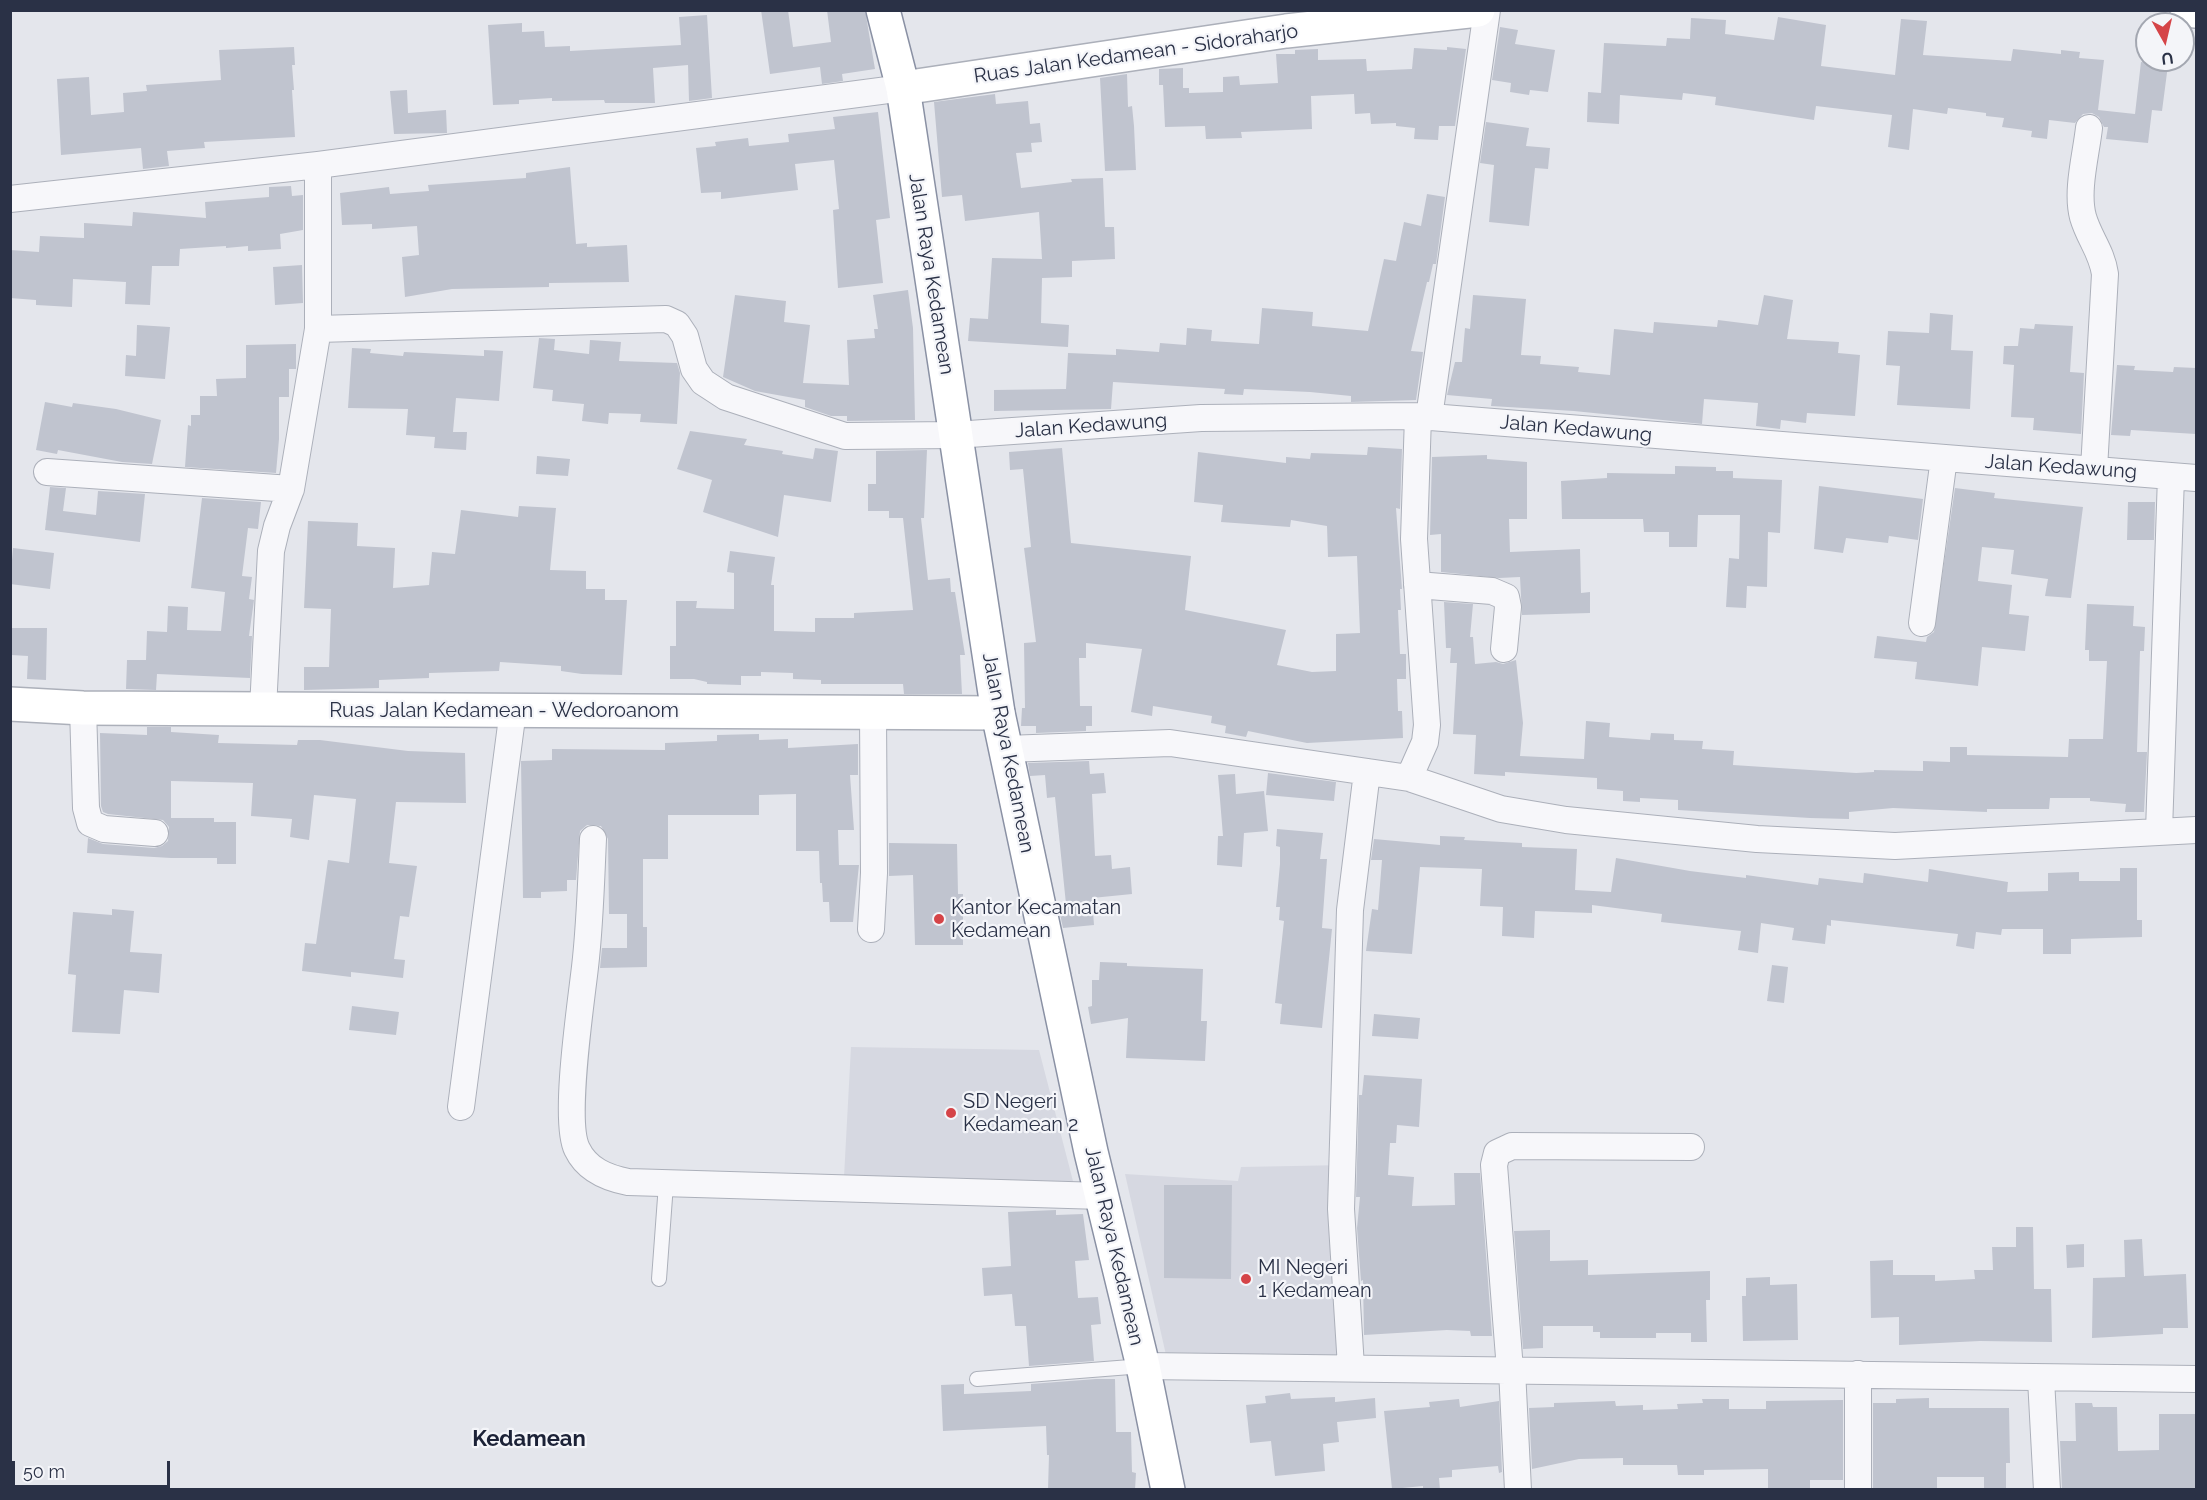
<!DOCTYPE html>
<html>
<head>
<meta charset="utf-8">
<style>
	body { margin:0 }
	#map { position:relative; width:2207px; height:1500px; overflow:hidden; background:#e4e6ec; font-family:Raleway,sans-serif }
	canvas { display:block }
	.frame { position:absolute; inset:0; border:12px solid #2a3146; pointer-events:none }
	.north { position:absolute; left:2135px; top:12px; width:60px; height:60px; box-sizing:border-box; background:#f4f5f9; border:2px solid #a3a7b1; border-radius:50%; rotate:172deg; font-size:16px; font-weight:700; line-height:24px; text-align:center; color:#2a3146 }
	.north::after { content:''; display:block; margin:auto; width:21px; height:27px; background:#d54448; clip-path:polygon(50% 0,100% 100%,50% 72%,0 100%) }
	.scale { position:absolute; left:12px; top:1461px; width:158px; height:27px; box-sizing:border-box; border:3px solid #2a3146; border-top:0; padding-left:8px; font-size:18px; line-height:21px; white-space:nowrap; color:#2a3146; -webkit-text-stroke:4px #f4f5f9; paint-order:stroke }
</style>
</head>
<body>
<div id="map">
<canvas width="2207" height="1500"></canvas>
<div class="frame"></div>
<div class="north">U</div>
<div class="scale">50 m</div>
</div>
<script>
const c = document.querySelector('canvas').getContext('2d');
c.lineJoin = 'round';
function paint(path, color) { c.fillStyle = color; c.fill(path, 'evenodd'); }
function strokePath(path, color, width, dash) { c.strokeStyle = color; c.lineWidth = width; c.lineCap = dash ? 'butt' : 'round'; c.setLineDash(dash || []); c.stroke(path); }
function label(font, color, halo, rows, align = 'center') {
  c.font = font + ' Raleway,sans-serif'; c.lineWidth = 4.5; c.setLineDash([]); c.textBaseline = 'middle'; c.strokeStyle = halo; c.fillStyle = color; for (const [text, x, y, turn = 0] of rows) {
    c.save(); c.translate(x, y); c.rotate((+turn || 0) * Math.PI / 180); c.textAlign = isNaN(turn) ? turn : align; if (halo) c.strokeText(text, 0, 0); c.fillText(text, 0, 0); c.restore();
  }
}
const built = new Path2D(`
	M851,1047L1039,1050L1074,1185L844,1177Z
	M1345,1165L1341,1379L1171,1377L1125,1174L1238,1181L1241,1167Z`);
const building = new Path2D(`
	M761,10H788L793,47L831,42L827,10H865L875,69L842,74L843,81L822,84L820,67L770,74Z
	M707,15L712,98L689,101L688,65L653,68L655,103H605L604,100L552,101V98L519,100V104L493,105L488,25L522,23V32L544,31L545,47L570,46V51L681,45L679,17Z
	M1778,17L1826,25L1821,66L1895,75L1901,19L1927,21L1923,55L2011,61L2013,49L2061,54V50L2080,52L2079,58L2104,60L2098,110L2135,114L2141,62L2168,65L2162,111L2152,110L2148,143L2106,139L2108,127H2104L2099,117L2092,113L2083,114L2075,123L2049,120L2047,139L2031,137L2032,131L2002,127L2004,118L1986,116V113L1948,108L1947,114L1913,109L1909,150L1888,147L1892,115L1816,106L1814,120L1715,105L1716,97L1683,93L1682,100L1620,95L1619,124L1587,122L1588,92L1601,93L1604,43L1666,46L1667,38L1690,39L1691,18L1726,20L1725,34L1774,40Z
	M1500,27L1518,30L1515,44L1555,50L1548,92L1530,90L1529,95L1510,92L1511,83L1492,80Z
	M294,47L295,65H292L294,90H292L295,137L204,142L205,148L167,151L169,166L143,169L141,148L61,155L57,79L89,77L91,115L124,112L123,93L147,91L146,85L221,80L219,50Z
	M1447,47L1466,49L1455,126H1439L1438,140L1414,139L1415,128L1396,126V123L1371,124L1370,113L1355,114L1354,94L1311,96L1312,129L1241,132L1242,138L1206,139L1205,126L1165,127L1163,85H1159V69L1183,68V88H1189V93L1223,92V77L1239,76L1240,85L1278,83L1276,54H1295V50L1318,49V60L1366,59L1367,71L1412,69L1414,48L1447,50Z
	M1127,74L1128,107L1132,106L1134,126L1136,170L1105,171L1100,78Z
	M407,90L408,113L446,110L447,133L394,134L390,91Z
	M995,94L996,104L1028,101L1030,124L1040,123L1042,142L1031,143L1032,152L1016,153L1021,188L1072,182L1071,179L1103,178L1105,227H1114L1115,259L1072,261V277L1042,278L1041,323L1069,325L1068,347L968,341L970,318L988,319L992,258L1042,259L1039,212L965,221L962,195L942,197L934,102Z
	M878,112L890,218L876,220L883,283L838,288L833,210L839,209L834,160L795,164L798,190L721,199V192L701,193L696,148L716,146L715,142L748,138L749,146L789,142L788,134L835,129L833,117Z
	M1486,122L1529,128L1526,146L1550,148L1548,169L1535,168L1529,226L1489,222L1494,165L1480,163Z
	M570,167L576,244L587,243V247L627,245L629,282L549,283V287L452,289L405,297L402,257L419,255L417,226L372,229V224L342,225L340,193L389,187L390,194L429,191L428,185L526,178V173Z
	M291,186L292,196L303,195V230L280,234L281,249L248,251V246L226,248V246L180,249L179,266H152L150,305L125,304L126,282L73,279L72,307L36,305V300L10,298V250L39,252L40,236L84,238V223L132,226L133,212L206,218L205,202L269,197V187Z
	M1427,194L1445,197L1436,264H1433L1429,282H1427L1411,351L1423,352L1416,400L1351,402V396L1310,392L1244,389L1243,395L1224,394L1225,389L1113,382L1111,409L994,411V390L1066,389L1068,353L1116,355V349L1159,352L1160,343L1186,345L1187,328L1212,330L1211,341L1259,344L1262,308L1313,312L1312,326L1368,331L1384,259L1396,261L1404,222L1421,226Z
	M302,265L303,303L275,305L273,267Z
	M908,290L913,328L915,420L847,421V416H831L805,407V400L755,391L723,377L735,295L786,301L784,322L810,325L803,383L849,385L847,340L875,338L874,329H878L873,295Z
	M1473,295L1526,299L1521,355L1541,356L1540,364L1579,367L1578,372L1610,375L1614,329L1653,333L1654,322L1717,327L1718,320L1758,325L1764,295L1793,300L1787,339L1839,342L1838,353L1860,355L1855,416L1807,413L1806,423L1781,420L1780,429L1756,426L1758,403L1704,399L1702,424L1574,411L1491,406L1492,399L1447,395L1455,362H1462L1465,328L1470,329Z
	M1930,313L1953,315L1951,350L1973,351L1970,409L1897,405L1900,366L1886,365L1888,331L1929,333Z
	M2035,324L2073,326L2070,372L2084,373L2081,434L2033,430L2034,418L2011,417L2014,365L2003,364L2004,346H2018L2020,328L2034,329Z
	M137,325L170,327L165,379L125,376L126,355L136,356Z
	M539,338L555,339L554,350L589,354L590,340L621,342L619,361L677,363L680,373L677,424L640,422L641,414L609,413L608,424L582,421L584,404L552,401L553,390L533,388Z
	M296,344V369H289V397H279V439L276,473L185,467L188,425L191,426V415H200V396H217L216,379L246,378V345Z
	M352,348L371,349L370,353L403,356L404,352L484,356V350L503,351L499,401L456,398L453,432H467L466,450L434,448L435,437L406,435L408,409L348,408Z
	M2117,365L2135,366L2134,370L2173,372L2174,367L2196,368V434L2131,430L2130,436L2111,435Z
	M45,402L72,407L73,403L116,409L161,420L152,464L122,462L58,450L57,454L36,450Z
	M690,431L747,439L744,445L783,451L782,454L813,459L815,448L838,451L831,502L784,495L778,537L703,512L712,480L677,469Z
	M1368,447L1402,449L1400,509L1396,508L1402,589H1400L1401,610H1398L1400,654H1406V679H1397L1398,711H1402L1403,738L1307,743L1248,731L1246,737L1225,733L1226,726L1211,723L1212,716L1153,706L1152,716L1131,712L1142,649L1086,643V658H1079L1080,706H1092V726H1086V731L1036,733V726H1021L1022,708H1025L1024,643L1036,642L1024,548L1031,547L1023,469L1010,470L1009,452L1062,448L1071,543L1191,556L1185,610L1286,630L1277,665L1312,672L1336,671V634L1360,633L1357,556L1328,557L1327,526L1291,520L1290,527L1221,522L1223,505L1194,502L1198,452L1286,463V457L1310,459L1311,453L1367,455Z
	M927,450L924,518H921L928,580L950,578L951,592H955L965,655H960L962,694H904L903,684H821V680L793,679V673L761,672V676H741V685L707,684V682L694,679H670V646H676V601H697L696,608L734,609V573L727,572L730,551L775,557L771,585H774V631L815,632V618H854V613L913,610L903,518H889V511H868V484H876V451Z
	M1487,455V459L1527,462V519H1509L1510,552L1580,549L1581,593L1590,592V613L1522,615L1520,577L1499,578L1441,572V534L1430,535L1432,457Z
	M537,456L570,459L568,476L536,474Z
	M1675,466L1716,467V471H1733V478L1782,480L1780,533L1768,532L1767,587L1747,586L1746,608L1726,607L1729,558L1739,559L1740,515H1698L1697,547H1669V532H1644L1643,519H1562L1561,481L1607,478V473L1675,474Z
	M1819,486L1923,499L1918,540L1889,536L1888,543L1846,538L1843,553L1814,549Z
	M50,487L66,488L63,511L96,515L98,491L145,494L140,542L45,530Z
	M1955,488L1995,493L1994,498L2083,507L2071,598L2045,596L2048,579L2011,574L2014,550L1982,547L1978,581L2012,585L2009,614L2029,616L2025,651L1982,647L1978,686L1915,679L1917,662L1874,658L1877,636L1926,642L1927,637L1934,632Z
	M202,498L261,502L258,529L248,528L242,576L252,577L249,599L254,600L249,636H252L250,678L157,674L156,690L126,689L127,660H146L147,631L167,632L168,606L188,607L187,630L221,631L225,592L191,588Z
	M2128,502H2155L2154,540H2127Z
	M519,506L556,508L550,570L586,571V589H605V600H627L622,675L582,674L561,671V666L500,662L499,671L429,673V678L379,680V688L304,690V667H329L331,609L304,608L308,521L358,523L357,546L395,548L393,588L429,585L432,552L455,554L461,510L518,517Z
	M13,548L54,553L50,589L10,584Z
	M1444,602L1473,604L1470,637H1473L1475,664L1496,662L1503,664L1516,660L1523,723L1520,756L1584,759L1586,721L1610,723L1609,737L1650,740L1651,733L1674,734V740L1703,741L1702,749L1734,751L1733,765L1856,773L1874,772V770L1923,771V761L1950,762V747H1967V755L2068,757L2069,739H2103L2107,661H2089V650H2085L2087,604L2134,606L2133,626L2145,627L2144,651H2140L2137,752H2147L2144,812H2125L2126,804L2090,801V798H2050L2049,809H1987V812L1893,808L1849,812V819L1810,818L1678,810V800L1640,798V802L1623,801V791L1597,789V778L1505,772V776L1474,774L1476,735L1453,734L1457,663H1450L1451,648H1446Z
	M12,628H47L46,680L27,679L28,656L11,655Z
	M147,727H171V732L219,735L218,743L297,745L298,740H320L408,751L465,753L466,803L396,802L389,863L417,866L409,917L400,916L394,959L405,960L403,978L351,972V977L302,971L305,943L316,944L328,860L349,863L356,799L314,795L309,840L290,837L292,819L251,816L253,783L171,781V818H214V822H236V864H217V858H171L87,853L88,838L103,844L154,848L162,846L168,841L169,827L163,820L108,814L103,812L101,806L100,733L147,735Z
	M759,734V740L788,739V748L858,744V775H850L854,830H838L839,865H859L853,922H830L829,902H823L822,883H820L819,851H796V794L759,795V815H668V859H643V927H647V967L600,968L602,948H627V914H609L608,839L601,826L587,825L580,831L576,880H567V891L541,892V898H523L521,761L552,760V749L665,750V743L717,741V735Z
	M1089,761L1090,774L1104,773L1106,793L1092,794L1095,856L1111,855L1112,869L1130,867L1132,894L1092,898L1094,925L1063,928L1058,905L1066,904L1055,797L1047,798L1045,775L1030,776L1028,763Z
	M1268,773L1336,782L1334,801L1266,795Z
	M1235,774L1236,794L1264,791L1268,831L1244,833L1242,867L1217,865L1218,836H1223L1218,775Z
	M1277,829L1323,833L1320,859H1327L1322,928L1332,929L1322,1028L1280,1024L1282,1004L1275,1003L1284,921L1279,920L1280,907H1276L1280,864V847L1276,846Z
	M1440,836L1465,837L1464,840L1522,843V847L1577,849L1575,890L1611,892L1616,858L1690,871L1746,878V875L1818,885L1819,878L1863,883L1864,873L1928,882L1929,869L2008,882L2007,892L2048,891V873L2079,872V881H2120V868H2137V920H2142V937L2071,939V954H2043V929H2002L2001,935L1976,932L1974,949L1956,946L1958,934L1831,920V926L1827,925L1825,944L1792,940L1794,928L1761,923L1758,953L1738,950L1741,931L1661,922L1662,914L1592,905V913L1535,911L1534,938L1502,936L1503,907L1480,906L1482,869L1420,867L1412,954L1366,951L1372,909L1378,910L1382,860H1371L1374,839L1440,845Z
	M889,843L957,844L958,894H963V945H915L913,875L889,876Z
	M112,909L134,911L130,952L162,954L159,993L124,990L120,1034L72,1032L76,975L68,974L73,912L112,915Z
	M1100,962L1127,963V966L1203,969L1201,1021H1207L1205,1061L1126,1058L1128,1018L1091,1024L1088,1007L1092,1006V980H1099Z
	M1772,965L1788,967L1784,1003L1767,1001Z
	M352,1006L399,1012L396,1035L349,1030Z
	M1374,1014L1420,1018L1418,1039L1372,1036Z
	M1364,1075L1422,1079L1419,1127L1397,1125L1396,1143H1390L1388,1175L1414,1177L1412,1206L1455,1205L1454,1173H1480L1492,1336H1471L1470,1331L1447,1330L1364,1335L1363,1280L1361,1281L1357,1228L1360,1197H1356L1359,1095H1362Z
	M1164,1185H1232L1231,1279L1164,1278Z
	M1056,1210V1215L1083,1214L1089,1260L1075,1261L1078,1298L1098,1297L1101,1324L1091,1325L1094,1361L1029,1366L1026,1326H1015L1012,1294L984,1296L982,1268L1011,1266L1008,1212Z
	M2016,1227H2033L2034,1289H2051L2052,1342L1980,1341L1899,1345V1317L1871,1318L1870,1261L1893,1260V1275H1935V1281L1975,1279L1974,1270H1993L1992,1247H2016Z
	M1550,1230V1261L1588,1260V1275L1710,1271V1300H1706L1707,1342H1691V1333H1656V1338H1600V1332H1593V1326H1543V1348L1523,1349L1514,1231Z
	M2142,1239L2144,1276L2186,1274L2188,1328H2163V1334L2092,1338L2093,1278L2125,1277L2124,1240Z
	M2084,1244V1267L2067,1268L2066,1245Z
	M1770,1277V1285L1797,1284L1798,1340L1743,1341L1742,1296H1746V1278Z
	M1096,1379H1115L1116,1432H1131L1132,1472L1136,1473L1135,1490H1048L1049,1455H1047L1046,1426L943,1431L941,1385L964,1384V1394L1031,1391V1384Z
	M1290,1393L1291,1399L1335,1397V1402L1375,1398L1376,1418L1337,1422L1339,1442L1323,1444L1325,1471L1275,1476L1271,1441L1250,1443L1246,1405L1266,1403L1265,1396Z
	M1929,1398V1408H2009L2010,1463H2006V1490H1984V1477H1937V1490H1873V1403H1896V1399Z
	M1459,1399L1460,1407L1499,1401L1502,1472L1499,1473L1498,1466L1452,1470V1477L1439,1478L1440,1490H1423V1486L1392,1489L1384,1411L1430,1407L1429,1402Z
	M1702,1399H1729V1409H1766V1401L1843,1400V1480H1810V1490H1768V1469L1704,1470V1475H1678L1677,1465H1623V1458L1579,1459L1532,1469L1529,1408L1554,1407V1403L1615,1401L1616,1406L1643,1405V1410L1678,1409L1677,1404L1703,1403Z
	M2075,1403H2092L2093,1407H2117L2118,1451L2159,1450V1414H2196V1490H2062L2060,1441H2076Z`);
const service = new Path2D(`
	M659,1279L666,1184
	M977,1379L1143,1366`);
const minor = new Path2D(`
	M2089,128C2086,155 2076,191 2083,217C2089,238 2102,252 2105,274L2094,469
	M10,199L318,165L903,88
	M318,329L666,319L677,324L685,336L694,369L703,382L726,397L845,436L955,435L1201,418L1418,416L2196,478
	M1429,417L1487,10
	M47,472L291,489
	M1417,585L1492,591L1506,597L1508,607L1504,649
	M1922,623L1944,458
	M83,708L86,808L90,823L104,829L155,833
	M263,709L271,551L277,526L291,489L318,329V165
	M1006,749L1170,743L1409,778L1501,809L1566,820L1757,839L1895,846L2196,830
	M1409,778L1425,742L1427,725L1414,539L1418,416
	M2159,831L2171,476
	M593,839C591,882 590,925 585,967C581,1003 563,1121 577,1149C587,1170 607,1178 628,1182L1102,1196
	M871,929L874,873L873,713
	M461,1107L513,710
	M1143,1366L2196,1379
	M1351,1367L1341,1209L1350,910L1367,772
	M1510,1370L1494,1165L1497,1153L1512,1146L1691,1147
	M1512,1370L1518,1490
	M2041,1379L2047,1490
	M1858,1490V1374`);
const secondary = new Path2D(`
	M2187,10L2196,11
	M903,88L1286,31L1478,10
	M10,704L83,708L998,713`);
const trunk = new Path2D(`
	M883,10L903,88L998,713L1091,1152L1143,1366L1168,1490`);
const markers = [
	[939,919,6,"#d54448"],
	[951,1113,6,"#d54448"],
	[1246,1279,6,"#d54448"]
];
const streetNames = [
	["Ruas Jalan Kedamean - Sidoraharjo",1136,54,-8],
	["Jalan Raya Kedamean",931,274,81],
	["Jalan Kedawung",1091,426,-4],
	["Jalan Kedawung",1576,429,5],
	["Jalan Kedawung",2061,467,4],
	["Ruas Jalan Kedamean - Wedoroanom",504,711],
	["Jalan Raya Kedamean",1008,753,79],
	["Jalan Raya Kedamean",1114,1246,77]
];
const poiNames = [
	["Kantor Kecamatan",951,908],
	["Kedamean",951,931],
	["SD Negeri",963,1102],
	["Kedamean 2",963,1125],
	["MI Negeri",1258,1268],
	["1 Kedamean",1258,1291]
];
const quarterNames = [
	["Kedamean",529,1439]
];
paint(built, '#d6d8e1');
paint(building, '#c0c4cf');
strokePath(service, '#acb0ba', 16);
strokePath(minor, '#acb0ba', 28);
strokePath(secondary, '#acb0ba', 36);
strokePath(trunk, '#8a91a4', 36);
strokePath(service, '#f7f7fa', 14);
strokePath(minor, '#f7f7fa', 26);
strokePath(secondary, '#fff', 33);
strokePath(trunk, '#fff', 33);
for (const [x, y, r, color] of markers) { const dot = new Path2D(); dot.arc(x, y, r, 0, 2 * Math.PI); c.fillStyle = color; c.fill(dot); strokePath(dot, '#f4f5f9', 2); }
label('20px', '#2a3146', '#f4f5f9', streetNames);
label('20px', '#2a3146', '#f4f5f9', poiNames, 'left');
label('bold 22px', '#1c2237', '#f4f5f9', quarterNames);
</script>
</body>
</html>
